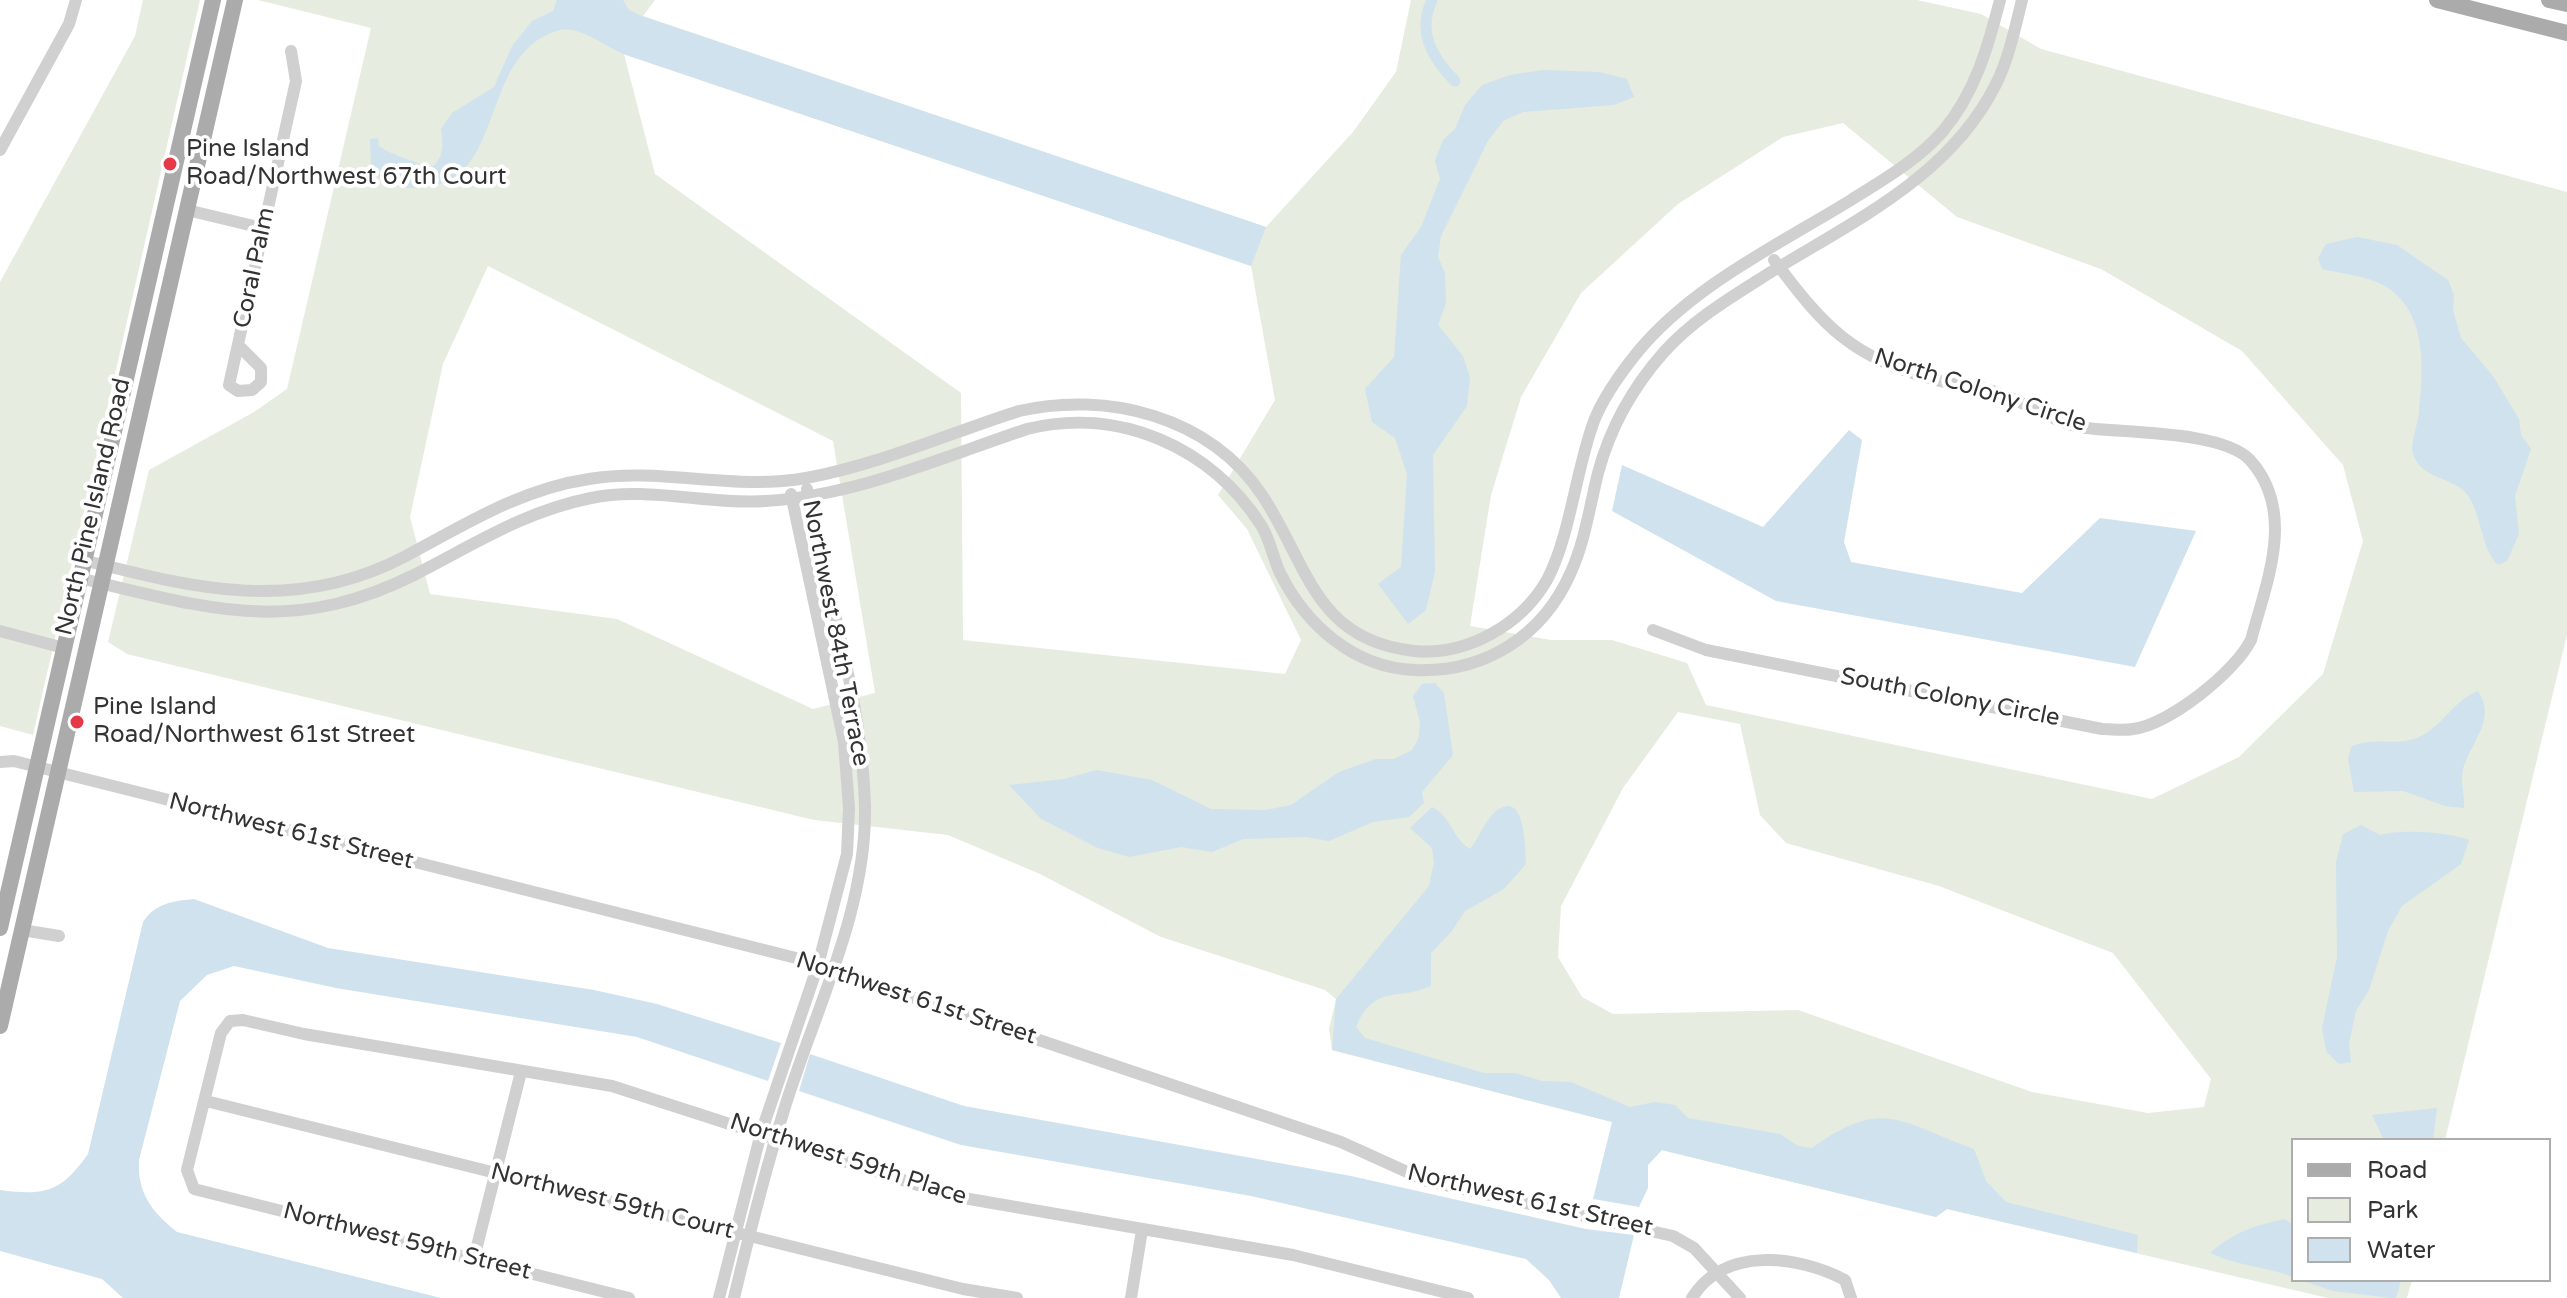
<!DOCTYPE html>
<html>
<head>
<meta charset="utf-8">
<style>
	body { margin:0 }
	#map { position:relative; width:2567px; height:1298px; overflow:hidden; background:#fff; font-family:"Varela Round",sans-serif }
	canvas { display:block }
	.legend { position:absolute; left:2291px; top:1138px; width:260px; height:144px; box-sizing:border-box; background:#fff; border:2px solid #adadad; margin:0; padding:10px 14px; list-style:none; font-size:24px; color:#333 }
	.legend li { display:flex; align-items:center; gap:16px; height:40px }
	.legend b { width:40px; border:2px solid #adadad }
</style>
</head>
<body>
<div id="map">
<canvas width="2567" height="1298"></canvas>
<ul class="legend">
<li><b style="height:10px;background:#ababab"></b>Road</li>
<li><b style="height:22px;background:#e6ecdf"></b>Park</li>
<li><b style="height:22px;background:#cfe2ee"></b>Water</li>
</ul>
</div>
<script>
const c = document.querySelector('canvas').getContext('2d');
c.lineJoin = 'round';
function paint(path, color) { c.fillStyle = color; c.fill(path, 'evenodd'); }
function strokePath(path, color, width, dash) { c.strokeStyle = color; c.lineWidth = width; c.lineCap = dash ? 'butt' : 'round'; c.setLineDash(dash || []); c.stroke(path); }
function label(font, color, halo, rows, align = 'center') {
  c.font = font + ' "Varela Round",sans-serif'; c.lineWidth = 8; c.setLineDash([]); c.textBaseline = 'middle'; c.strokeStyle = halo; c.fillStyle = color; for (const [text, x, y, turn = 0] of rows) {
    c.save(); c.translate(x, y); c.rotate((+turn || 0) * Math.PI / 180); c.textAlign = isNaN(turn) ? turn : align; if (halo) c.strokeText(text, 0, 0); c.fillText(text, 0, 0); c.restore();
  }
}
const green = new Path2D(`
	M143,0H200L33,735L0,726V282L135,36Z
	M258,0H655L643,16L1266,227L1353,132L1396,72L1411,0H1917L1981,14L2041,49L2567,192V635L2445,1140H2293V1280H2412L2407,1298H2328L1947,1209L1936,1217L1661,1150L1612,1122L1332,1050L1329,1029L1336,999L1325,990L1161,937L1040,874L948,835L814,820L127,654L108,642L149,470L254,412L287,389L371,28ZM624,54L1251,266L1275,400L1218,495L1247,529L1301,640L1285,674L963,640L961,393L655,174ZM1843,123L1957,217L2101,269L2242,351L2343,465L2363,541L2323,674L2239,757L2152,799L1706,705L1687,663L1612,640H1551L1470,626L1491,495L1521,397L1581,293L1678,204L1783,137ZM488,266L833,441L875,693L813,709L617,619L430,594L410,517L443,364ZM1678,712L1740,724L1760,815L1786,843L1939,886L2113,953L2211,1079L2204,1107L2148,1113L2032,1092L1798,1010L1613,1014L1582,997L1558,957L1561,906L1623,788Z`);
const water = new Path2D(`
	M557,0H623L629,10L642,16L1266,227L1251,266L623,54C603,45 578,24 556,31C475,58 509,190 414,188C396,188 383,183 371,170L370,139L378,138L379,146C394,157 413,159 429,169C445,159 443,145 441,129L452,113L494,87L512,46L532,21L553,11Z
	M1543,70L1599,72L1627,79L1634,97L1614,105L1523,112L1503,121L1488,141L1441,236L1438,257L1445,273L1446,303L1438,325L1463,356L1470,378L1467,406L1433,455L1435,572L1426,610L1408,624L1378,584L1401,567L1407,474L1395,438L1372,422L1365,389L1394,357L1401,255L1421,227L1440,179L1435,161L1443,140L1455,129L1465,105L1482,85L1510,75Z
	M2357,237L2397,245L2448,280L2454,295L2453,310L2461,338L2493,376L2519,419L2521,435L2531,449L2515,496L2519,534L2507,561L2498,565C2479,545 2483,515 2466,493C2451,476 2422,480 2413,454C2410,444 2418,424 2419,412C2423,371 2428,315 2388,288C2371,276 2342,274 2322,269L2318,258L2326,244Z
	M1849,430L1862,440L1844,542L1851,562L2022,593L2100,518L2196,531L2135,667L1776,601L1612,511L1622,465L1763,527Z
	M1435,683L1444,693L1453,755L1422,792L1424,803L1409,817L1373,822L1329,841L1306,837L1243,839L1212,852L1181,847L1129,857L1098,848L1041,819L1009,785L1064,779L1097,770L1152,780L1211,809L1266,810L1291,805L1339,772L1376,759H1394L1412,750L1419,737L1420,722L1413,696L1422,684Z
	M2478,691C2497,719 2471,742 2463,769C2460,780 2465,796 2464,808L2445,806L2403,791L2354,792L2348,759L2351,747C2373,736 2397,747 2419,737C2442,727 2454,700 2478,691Z
	M1432,807C1451,816 1452,838 1470,849C1479,838 1485,820 1496,811C1526,788 1525,850 1526,864L1504,889L1465,911L1452,931L1431,953V986C1398,1001 1374,984 1356,1027L1365,1038L1484,1073H1515L1542,1081L1571,1082L1630,1107L1655,1102L1675,1105L1688,1118L1780,1134L1798,1146L1812,1148C1885,1096 1900,1123 1974,1149L1986,1181L2006,1202L2138,1235L2137,1253L1947,1209L1936,1217L1662,1150L1648,1165V1188L1639,1207L1593,1199L1612,1122L1332,1050L1336,999L1429,886L1434,862L1432,848L1410,828Z
	M2361,825L2380,835C2401,829 2448,832 2469,840L2461,864L2402,906L2388,931L2369,990L2356,1011L2349,1043L2351,1062L2339,1064L2326,1051L2322,1028L2337,957L2336,862L2343,834Z
	M194,899L328,948L594,990L657,1004L781,1043L768,1081L637,1037L336,988L234,966L207,975L180,1001L139,1160C137,1193 152,1212 177,1232L441,1298H123L102,1279L0,1251V1190C46,1196 61,1192 88,1154L143,922C155,903 173,901 194,899Z
	M810,1054L964,1106L1351,1176L1586,1229L1634,1235L1619,1298H1561L1549,1280L1526,1259L1251,1196L961,1145L799,1091Z
	M2437,1108L2433,1140H2384L2372,1115Z
	M2285,1219L2293,1226V1277C2265,1266 2237,1266 2210,1253C2232,1233 2256,1225 2285,1219Z
	M2300,1280H2401L2396,1298H2391L2333,1291Z`);
const canal = new Path2D(`
	M1432,0C1417,32 1432,58 1455,81`);
const minor = new Path2D(`
	M0,150L69,24L76,0
	M187,210L262,228
	M238,345L261,368V382L252,390L238,391L229,385L296,81L291,51
	M83,560C197,589 296,614 406,556C466,524 521,489 589,479C660,467 734,491 806,478C878,465 950,433 1019,411C1107,391 1209,416 1262,495C1308,564 1314,640 1414,651C1467,656 1521,625 1547,580C1570,537 1576,469 1594,421C1603,398 1620,374 1636,354C1691,286 1778,245 1851,200C1883,180 1918,160 1943,131C1975,93 1988,47 2000,0
	M79,578C207,608 289,637 414,575C473,545 525,511 591,498C647,486 708,505 766,501C855,496 943,457 1027,429C1118,406 1211,447 1261,525C1270,539 1273,558 1280,573C1306,625 1354,668 1415,670C1485,673 1543,636 1571,572C1585,541 1590,505 1598,473C1610,428 1633,387 1664,352C1692,321 1728,299 1763,277C1849,223 1949,179 1996,84C2009,58 2015,28 2022,0
	M1653,630L1706,650L2102,729C2112,729 2123,731 2133,729C2170,724 2235,672 2251,640C2266,583 2297,512 2250,460C2223,431 2126,433 2086,428C2052,423 2022,399 1989,390C1972,385 1953,385 1936,380C1851,357 1825,328 1774,260
	M0,631L64,648
	M0,762L14,761L796,958L1341,1142L1427,1181L1673,1236L1694,1248L1740,1298
	M22,930L59,936
	M206,1101L963,1289L1017,1298
	M474,1258L521,1072
	M629,1298L194,1189L187,1170L221,1033L230,1021L243,1020L304,1034L612,1086L952,1196L1293,1255L1468,1298
	M719,1298L761,1133L818,965L847,854L849,809L844,742L791,494
	M734,1298C749,1235 765,1172 784,1110C814,1012 867,911 865,806C862,699 827,594 807,489
	M1131,1298L1142,1230
	M1692,1298C1724,1246 1798,1255 1845,1280L1851,1298`);
const major = new Path2D(`
	M2437,0L2567,33
	M2549,0L2567,4
	M0,928L213,0
	M0,1026L235,0`);
const markers = [
	[170,164,8,"#e63946"],
	[77,722,8,"#e63946"]
];
const poiNames = [
	["Pine Island",186,150],
	["Road/Northwest 67th Court",186,178],
	["Pine Island",93,708],
	["Road/Northwest 61st Street",93,736]
];
const streetNames = [
	["Coral Palm",255,268,-78],
	["North Colony Circle",1980,391,18],
	["North Pine Island Road",94,507,-77],
	["Northwest 84th Terrace",835,633,79],
	["South Colony Circle",1950,698,11],
	["Northwest 61st Street",291,832,14],
	["Northwest 61st Street",916,999,18],
	["Northwest 59th Place",848,1160,18],
	["Northwest 61st Street",1530,1201,13],
	["Northwest 59th Court",612,1202,14],
	["Northwest 59th Street",407,1242,14]
];
paint(green, '#e6ecdf');
paint(water, '#cfe2ee');
strokePath(canal, '#cfe2ee', 11);
strokePath(minor, '#d0d0d0', 12);
strokePath(major, '#ababab', 16);
for (const [x, y, r, color] of markers) { const dot = new Path2D(); dot.arc(x, y, r, 0, 2 * Math.PI); c.fillStyle = color; c.fill(dot); strokePath(dot, '#fff', 3); }
label('24px', '#333', '#fff', poiNames, 'left');
label('24px', '#333', '#fff', streetNames);
</script>
</body>
</html>
